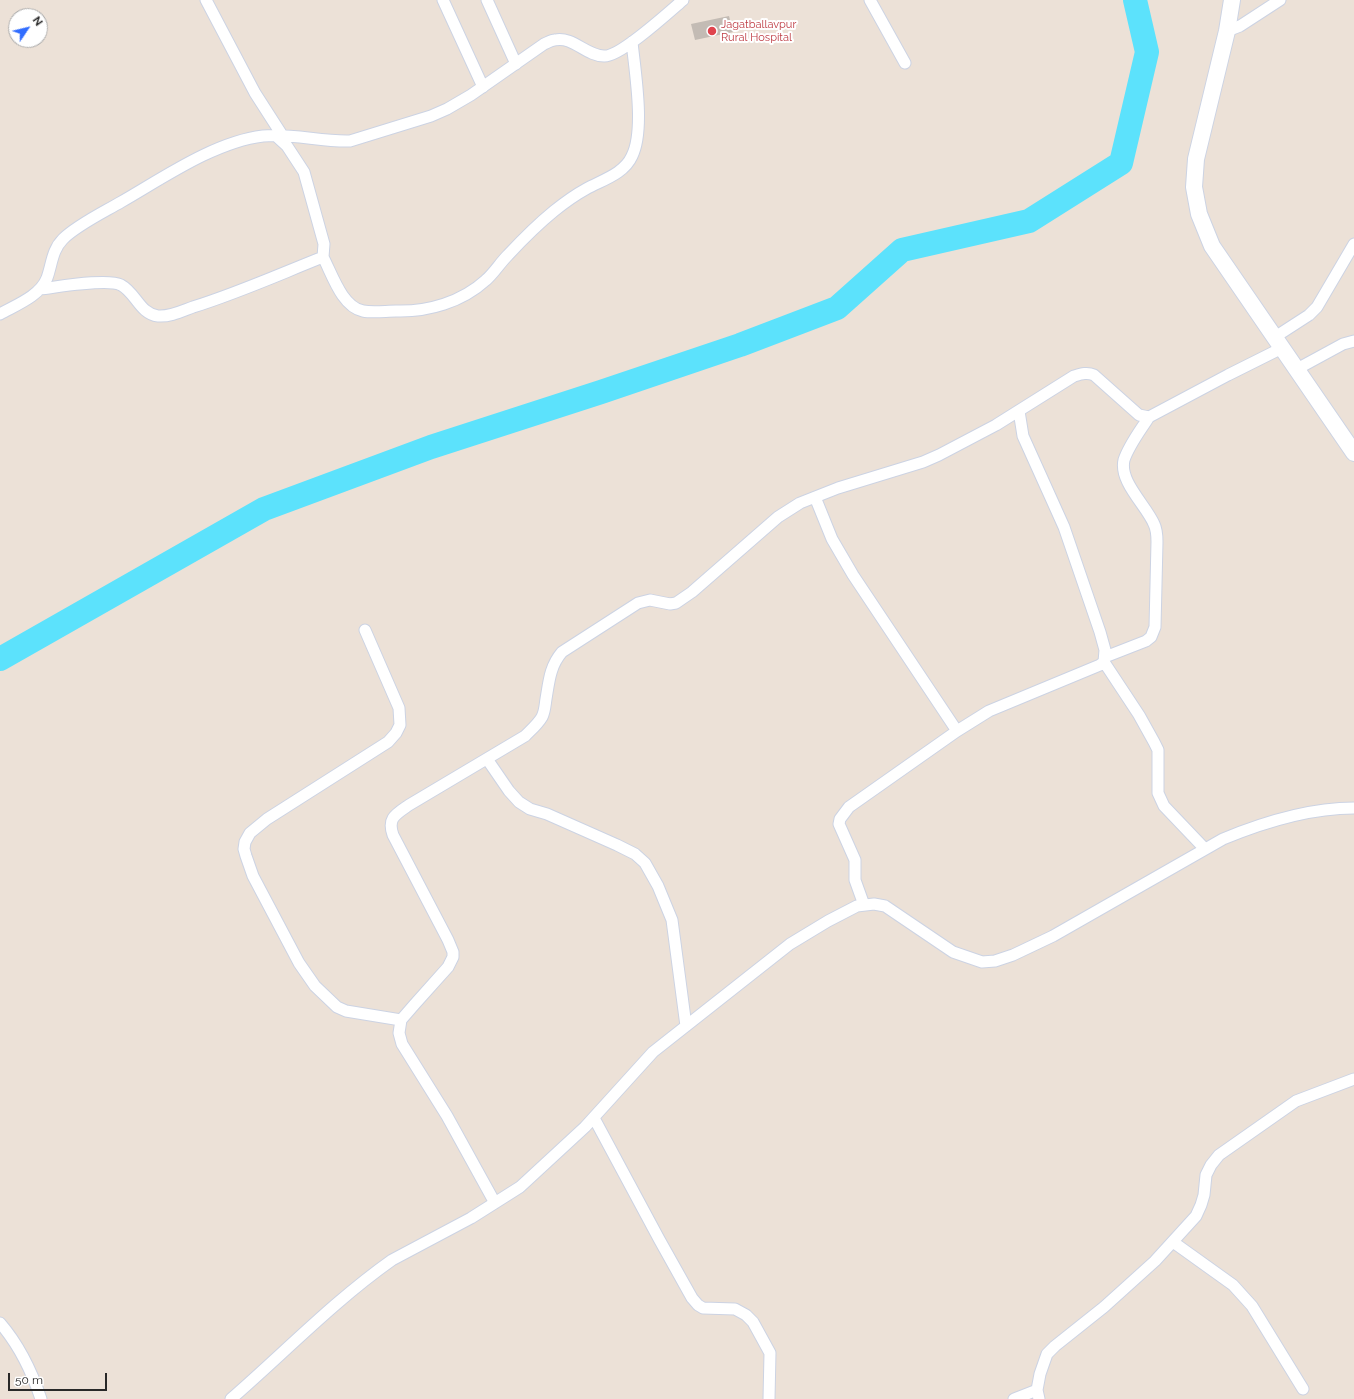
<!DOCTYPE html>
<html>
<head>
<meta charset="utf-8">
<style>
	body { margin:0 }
	#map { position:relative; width:1354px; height:1399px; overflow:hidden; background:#ece1d7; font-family:Raleway,sans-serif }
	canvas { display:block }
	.north { position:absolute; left:8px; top:8px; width:40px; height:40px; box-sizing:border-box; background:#fff; border:1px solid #a9a9a9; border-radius:50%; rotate:55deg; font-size:11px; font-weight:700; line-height:16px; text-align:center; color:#282828 }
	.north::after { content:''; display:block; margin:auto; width:14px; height:18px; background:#316dff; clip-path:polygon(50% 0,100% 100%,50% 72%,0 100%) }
	.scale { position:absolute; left:8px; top:1373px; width:99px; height:18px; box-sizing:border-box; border:2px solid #282828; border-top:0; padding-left:5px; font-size:12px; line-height:14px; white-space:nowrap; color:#282828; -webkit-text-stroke:3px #fff; paint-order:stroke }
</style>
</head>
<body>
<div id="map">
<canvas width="1354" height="1399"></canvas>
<div class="north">N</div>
<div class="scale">50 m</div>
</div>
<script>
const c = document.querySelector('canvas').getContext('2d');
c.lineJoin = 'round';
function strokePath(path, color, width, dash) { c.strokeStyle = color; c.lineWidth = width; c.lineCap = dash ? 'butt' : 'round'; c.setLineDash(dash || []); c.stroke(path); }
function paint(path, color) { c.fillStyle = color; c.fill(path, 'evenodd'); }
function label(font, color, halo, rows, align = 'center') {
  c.font = font + ' Raleway,sans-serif'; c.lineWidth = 4; c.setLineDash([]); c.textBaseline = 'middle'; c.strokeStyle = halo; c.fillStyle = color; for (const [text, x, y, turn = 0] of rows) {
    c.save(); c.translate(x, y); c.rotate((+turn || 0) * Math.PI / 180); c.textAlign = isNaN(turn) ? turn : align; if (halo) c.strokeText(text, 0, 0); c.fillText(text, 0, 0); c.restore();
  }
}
const river = new Path2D(`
	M0,659L264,509L431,447L601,392L740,345L837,308L902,250L1029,221L1121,163L1147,52L1135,0`);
const building = new Path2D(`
	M729,16L733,32L695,40L691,24Z`);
const street = new Path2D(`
	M206,0L255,93L282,135
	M443,0L483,87
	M487,0L516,64
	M870,0L905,63
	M1227,31L1240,26L1280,0
	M323,257C332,274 342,307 363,311C373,313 386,311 396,311C428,312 462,302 486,280C494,273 500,263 508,255C522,240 538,224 554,211C564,203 575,195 586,189C602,180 624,174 632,156C645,130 635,72 632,42
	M40,289C58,287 107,278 121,285C136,293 140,314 158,316C170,317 182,311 193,307C238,293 280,274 323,257L324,244L304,172L287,146L275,135
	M0,314C16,305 40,296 47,278C52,264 52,250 63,239C77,225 104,212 121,202C163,178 214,142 263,136C292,133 321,142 350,141L431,116L447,109L471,95L544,44C547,43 551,40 555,40C573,36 586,56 604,56C620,57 669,12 683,0
	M1275,337L1309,315L1317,307L1354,244
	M1297,369L1343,344L1354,341
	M815,497L832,539L853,575L957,731
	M365,630L399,708L400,725L396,733L388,742L267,819L250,833L245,842L244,849L246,856L253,876L299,963L315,986L337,1007L346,1011L401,1020
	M1105,657L1146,641L1151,637L1155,627L1157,542C1157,536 1157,530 1154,524C1146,505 1119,482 1124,460C1129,445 1140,431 1149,417
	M1104,662L1139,715L1154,742L1158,750V793L1164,806L1205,849
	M487,759L509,791L519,802L530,809L547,814L617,845L635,854L645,863L658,886L672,920L686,1026
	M864,905L855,880V860L839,824L840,819L849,807L957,731L989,711L1100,665L1104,662L1105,650L1100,632L1064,527L1023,436L1019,411
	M594,1118L659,1239L692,1298L698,1305L703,1308L735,1309L746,1315L753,1322L770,1353L769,1399
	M495,1203L447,1116L402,1044L399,1033L401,1020L414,1005L448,967L453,957V952L448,940L393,835C387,818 396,814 409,805L525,736C531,730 538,724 542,717C545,711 545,705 546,699C549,681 550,666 562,652L638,603L650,600L670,604L676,603L692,592L778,517L800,503L838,488L923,462L939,455L996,425L1074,376C1081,374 1087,372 1094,375L1139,415L1149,417L1228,375L1282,348
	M1173,1242L1233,1285L1252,1306L1303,1389
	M0,1323C19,1345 32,1372 41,1399
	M231,1399C284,1353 334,1301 392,1260L471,1218L520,1187L585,1127L653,1052L790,944L828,921L857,906L874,904L885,906L953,952L982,962L995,961L1013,955L1053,936L1223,839C1264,822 1309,808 1354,808
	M1014,1399L1037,1390
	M1039,1399L1037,1390L1040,1374L1047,1354L1055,1346L1104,1307L1155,1261L1196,1216L1201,1205L1204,1195L1206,1175L1211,1165L1219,1155L1296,1101L1354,1079`);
const secondary = new Path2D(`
	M1232,0L1227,31L1196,159L1194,187L1199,214L1212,246L1354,453`);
const markers = [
	[712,31,5,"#e0444e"]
];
const healthNames = [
	["Jagatballavpur",721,25],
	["Rural Hospital",721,38]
];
strokePath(river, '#5ce2fc', 24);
paint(building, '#c3bbb4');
strokePath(street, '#ccd3e3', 13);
strokePath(secondary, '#ccd3e3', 18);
strokePath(street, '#fff', 11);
strokePath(secondary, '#fff', 16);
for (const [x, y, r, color] of markers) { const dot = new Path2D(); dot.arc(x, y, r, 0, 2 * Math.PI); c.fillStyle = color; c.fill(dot); strokePath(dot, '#fff', 1.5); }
label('11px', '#be3a42', '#fff', healthNames, 'left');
</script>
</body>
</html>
